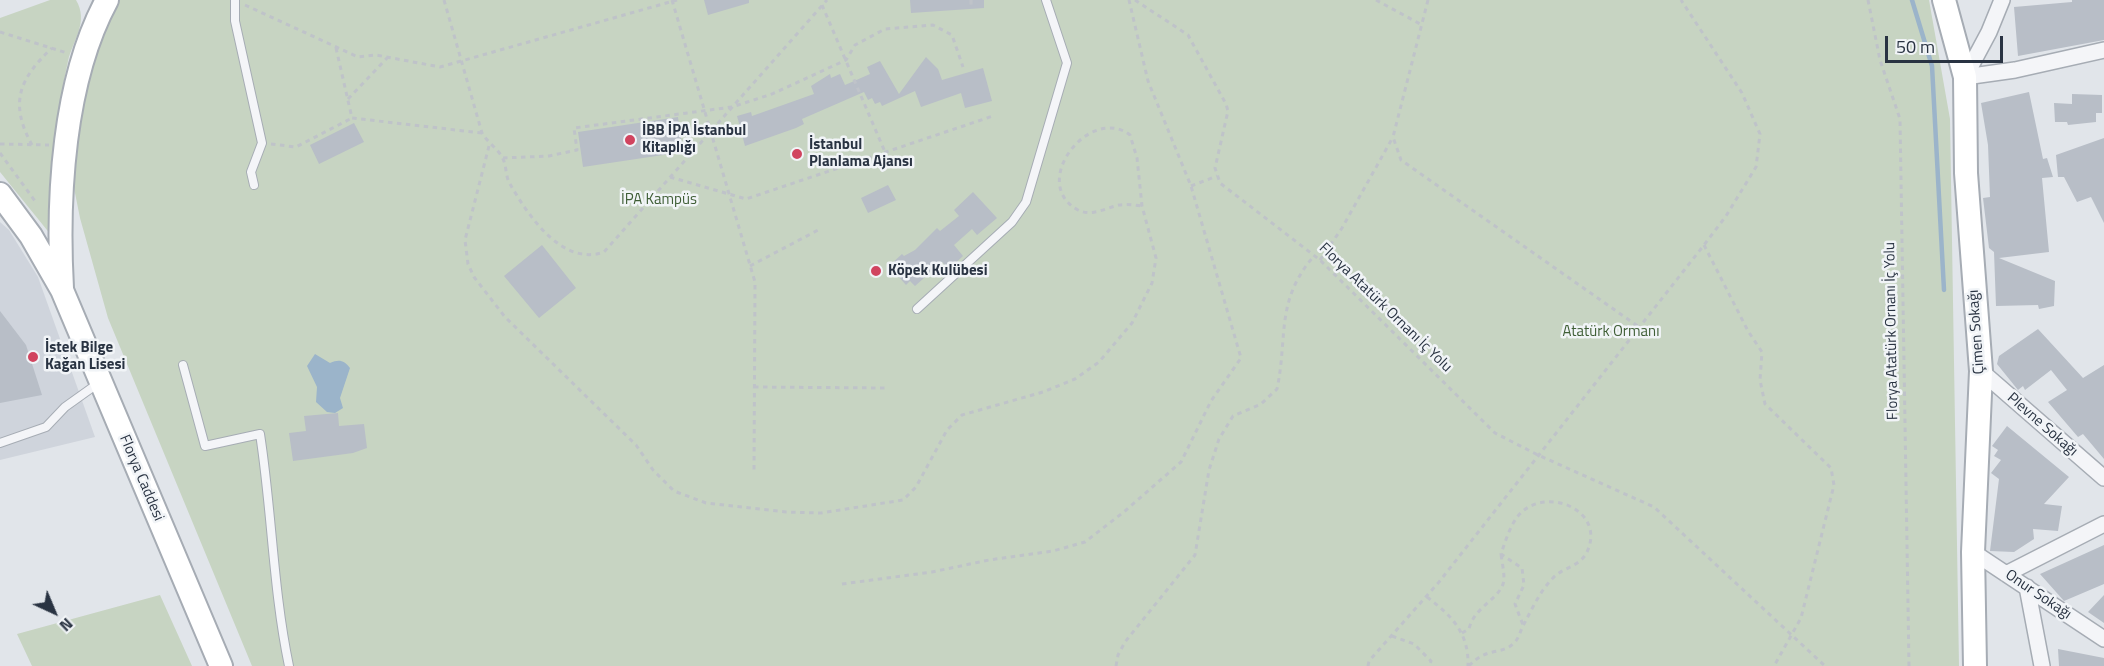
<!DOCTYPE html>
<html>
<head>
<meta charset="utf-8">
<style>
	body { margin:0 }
	#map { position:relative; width:2104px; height:666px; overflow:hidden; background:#e1e5ea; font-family:"Titillium Web",sans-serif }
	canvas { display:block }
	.north { position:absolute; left:24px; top:582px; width:60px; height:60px; -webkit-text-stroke:4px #f1f4f7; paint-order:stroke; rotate:136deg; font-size:16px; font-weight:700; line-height:24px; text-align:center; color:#293342 }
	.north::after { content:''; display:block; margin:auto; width:21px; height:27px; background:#293342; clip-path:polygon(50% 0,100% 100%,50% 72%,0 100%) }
	.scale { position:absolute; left:1885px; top:36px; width:118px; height:27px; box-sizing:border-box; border:3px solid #293342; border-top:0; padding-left:8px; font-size:18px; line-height:21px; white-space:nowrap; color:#293342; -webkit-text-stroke:4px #f1f4f7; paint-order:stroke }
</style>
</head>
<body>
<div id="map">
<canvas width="2104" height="666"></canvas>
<div class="north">N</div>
<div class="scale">50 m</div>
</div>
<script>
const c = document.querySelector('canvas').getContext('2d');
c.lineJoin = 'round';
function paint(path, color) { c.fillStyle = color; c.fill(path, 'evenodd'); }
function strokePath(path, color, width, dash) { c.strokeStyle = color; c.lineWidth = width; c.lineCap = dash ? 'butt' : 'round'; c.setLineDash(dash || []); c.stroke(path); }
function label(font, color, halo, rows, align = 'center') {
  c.font = font + ' "Titillium Web",sans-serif'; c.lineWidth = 5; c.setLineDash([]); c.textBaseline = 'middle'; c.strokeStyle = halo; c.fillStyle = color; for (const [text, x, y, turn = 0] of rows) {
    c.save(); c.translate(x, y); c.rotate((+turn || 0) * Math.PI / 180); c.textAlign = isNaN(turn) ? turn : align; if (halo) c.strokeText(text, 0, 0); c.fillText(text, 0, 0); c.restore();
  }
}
const built = new Path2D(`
	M0,222L9,230L38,277L95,437L0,460Z`);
const green = new Path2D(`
	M50,0H76C89,22 73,40 68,61C55,119 52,176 51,235L0,172V18Z
	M115,0H1929L1950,119L1959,666H252L108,318L80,218L74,188L76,133L91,52Z
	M160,595L192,666H32L17,634Z`);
const water = new Path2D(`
	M315,354L330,363C339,359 344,360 350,368L340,398L343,408L335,413L327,412L316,402L317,387L307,366Z`);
const stream = new Path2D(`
	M1912,0L1932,66L1944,290`);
const building = new Path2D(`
	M704,0H749V3L708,15Z
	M910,0H984V8L911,13Z
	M2072,0H2104V40L2018,56L2014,7L2072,2Z
	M926,57L938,69L942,80L983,68L992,101L965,108L961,93L921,107L915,91L882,106L880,102L875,104L872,98L868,100L864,92L802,119L804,124L796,128L745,146L737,116L751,112L752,116L814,94L811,86L830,74L831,78L840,74L845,85L870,74L867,67L880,61L899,94Z
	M2029,92L2043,159L2047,158L2053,177L2042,178L2049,252L1999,258L2055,281L2054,306L2039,309L2038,305L1996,306L1994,252L1989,248L1983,198L1990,197L1988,145L1981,103Z
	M2072,94L2102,95V113H2096V122L2068,125L2067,122H2055L2054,103L2072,104Z
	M678,117L683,152L583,167L578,132Z
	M354,123L364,142L319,164L310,145Z
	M2104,138V223L2091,197L2077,202L2064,177H2058L2056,155Z
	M888,185L896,200L868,213L861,198Z
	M973,192L997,218L977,235L972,229L954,245L963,256L949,269L942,262L915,286L910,281L906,285L889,266L902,254L904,256L915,250L937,228L940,231L959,216L954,210Z
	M542,245L576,288L539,318L504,276Z
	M0,311L26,345L42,395L0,403Z
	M2038,329L2083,378L2104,365V459L2083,434L2078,437L2048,402L2067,390L2051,370L2025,390L2023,386L2018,390L1997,364L1999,356Z
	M338,413L339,426L364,424L367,448L353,453L293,461L289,433L306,431L304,416Z
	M2007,426L2069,477L2044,504L2062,506L2058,531L2033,529L2034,539L2014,552L1990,551L1999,479L1991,473L2001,460L1994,456L1998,450L1992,446Z
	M2104,545V584L2064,601L2040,574Z
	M2104,595V623L2088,612Z
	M2058,649L2104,658V666H2059Z`);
const path = new Path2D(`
	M444,0L482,133C487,142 497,148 502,157C507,165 505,176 510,184C528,215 562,267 604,252L827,0
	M672,0L755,282L754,474
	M971,0V8
	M1135,0L1188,35L1226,104L1228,111L1215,168L1220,183L1320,260L1495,433L1538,455L1654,507L1825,666
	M1376,0L1422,25
	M1428,0L1393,137L1401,160L1639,327
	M1868,0L1880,60L1900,119L1909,666
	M245,5L358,57L376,55L440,67L677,0
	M822,5L885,152
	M0,32L67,53
	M336,48L352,118L482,133
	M348,99L388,57
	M0,144L49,145
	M271,144L296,147L352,118
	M32,145C9,103 19,79 52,48
	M489,146L465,240L468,264L474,277L505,317L636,445L653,470L674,491L706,503L786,512L821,513L903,500L916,487L947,430L962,415L1043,392L1075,379L1099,362L1132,323L1152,283L1156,258L1142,206L1137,158L1130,135C1090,104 1028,183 1078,210C1091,217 1106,208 1119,205C1126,204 1134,205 1142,206
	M0,153L35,201
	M503,158L549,156L577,150L574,128L732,107L772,94L846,60L855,45L885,29L933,25L952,35L963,67
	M670,177L746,199L993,116
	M1191,186L1217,176
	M1704,245L1748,331L1762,352L1760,380L1765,404L1831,468L1834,485L1801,618L1774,666
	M1320,260L1342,228L1393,137
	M750,266L820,229
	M754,387L885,388
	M842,584L932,572L989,560L1053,551L1085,542L1125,511L1181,462L1211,401L1241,358L1191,186L1148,81L1129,0
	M1427,597C1452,616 1469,633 1468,666
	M1462,633L1469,629C1474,606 1503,598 1504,579C1504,571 1502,562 1501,554
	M1392,636L1414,644L1431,661L1429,666
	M1116,666L1118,655L1125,642L1195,555L1209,470L1219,439L1233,416L1261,404L1277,389C1288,337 1275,301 1314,256
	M1368,666L1369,661L1439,582L1704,245L1726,216L1756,167L1760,134L1742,93L1681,0
	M1469,666C1486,647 1501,655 1513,644C1519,639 1520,631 1524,624C1532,609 1540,591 1553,578C1562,568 1578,567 1586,554C1609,510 1544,484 1518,516C1510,526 1505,542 1501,554L1522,568L1524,585L1515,604L1523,625`);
const service = new Path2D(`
	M235,0V21L262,143L251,172L254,185
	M917,309L1012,222L1026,202L1067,63L1046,0
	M183,365L205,446L260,434C272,511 273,590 289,666
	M0,443L46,427L65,407L100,382`);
const minor = new Path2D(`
	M1965,77L2015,70L2104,50
	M1965,77L1989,32L2002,0
	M1981,371L2104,478
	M1973,552L2104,639
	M2006,574L2104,524
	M2027,587L2042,666`);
const secondary = new Path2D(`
	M1944,0L1965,77L1966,173L1981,371L1973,552L1975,666
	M0,194L31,236L62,290L221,666
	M62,288C57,198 63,81 107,0`);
const markers = [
	[630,140,6,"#d1445f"],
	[797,154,6,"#d1445f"],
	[876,271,6,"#d1445f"],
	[33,357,6,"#d1445f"]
];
const poiNames = [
	["İBB İPA İstanbul",642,131],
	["Kitaplığı",642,148],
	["İstanbul",809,145],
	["Planlama Ajansı",809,162],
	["Köpek Kulübesi",888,271],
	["İstek Bilge",45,348],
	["Kağan Lisesi",45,365]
];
const parkNames = [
	["İPA Kampüs",659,200],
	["Atatürk Ormanı",1611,332]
];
const streetNames = [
	["Florya Atatürk Ornanı İç Yolu",1385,308,44],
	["Florya Atatürk Ornanı İç Yolu",1892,331,-91],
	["Çimen Sokağı",1977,332,-94],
	["Plevne Sokağı",2042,425,41],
	["Florya Caddesi",141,478,67],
	["Onur Sokağı",2038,595,34]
];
paint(built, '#cfd4dc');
paint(green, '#c7d4c2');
paint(water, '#9bb4ca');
strokePath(stream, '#9bb4ca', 4.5);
paint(building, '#b8bec7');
strokePath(service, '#a6acb4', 10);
strokePath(minor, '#a6acb4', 18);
strokePath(secondary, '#a6acb4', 26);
strokePath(path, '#bfc3c9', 3, [4.5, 4.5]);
strokePath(service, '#f4f5f8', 8);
strokePath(minor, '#f4f5f8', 15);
strokePath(secondary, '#fff', 22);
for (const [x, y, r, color] of markers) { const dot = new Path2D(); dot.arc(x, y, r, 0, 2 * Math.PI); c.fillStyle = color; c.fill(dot); strokePath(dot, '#f1f4f7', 2); }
label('bold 15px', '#293342', '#f1f4f7', poiNames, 'left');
label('15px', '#3f5e36', '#f1f4f7', parkNames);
label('15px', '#293342', '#f1f4f7', streetNames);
</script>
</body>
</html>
